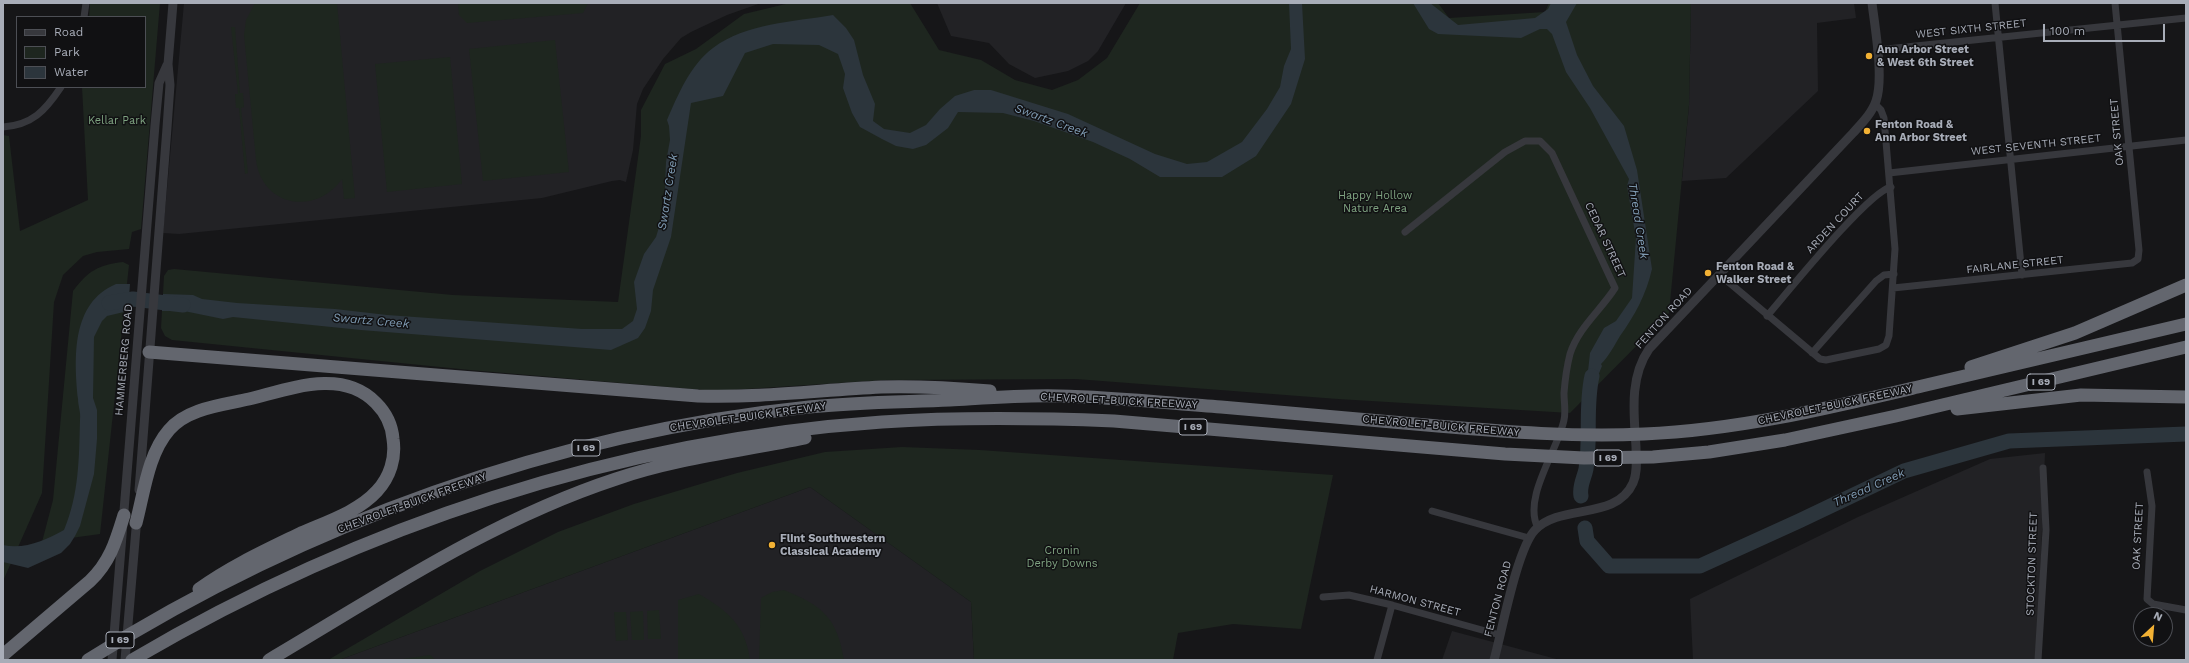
<!DOCTYPE html>
<html>
<head>
<meta charset="utf-8">
<style>
	body { margin:0 }
	#map { position:relative; width:2189px; height:663px; overflow:hidden; background:#161618; font-family:"Work Sans",sans-serif }
	canvas { display:block }
	.frame { position:absolute; inset:0; border:4px solid #a8adb8; pointer-events:none }
	.legend { position:absolute; left:16px; top:16px; width:130px; height:72px; box-sizing:border-box; background:#111113; border:1px solid #4d4f55; margin:0; padding:5px 7px; list-style:none; font-size:12px; color:#a8adb8 }
	.legend li { display:flex; align-items:center; gap:8px; height:20px }
	.legend b { width:20px; border:1px solid #4d4f55 }
	.north { position:absolute; left:2133px; top:607px; width:40px; height:40px; box-sizing:border-box; background:#111113; border:1px solid #4d4f55; border-radius:50%; rotate:26deg; font-size:11px; font-weight:700; line-height:16px; text-align:center; color:#a8adb8 }
	.north::after { content:''; display:block; margin:auto; width:14px; height:18px; background:#f2b134; clip-path:polygon(50% 0,100% 100%,50% 72%,0 100%) }
	.scale { position:absolute; left:2043px; top:24px; width:122px; height:18px; box-sizing:border-box; border:2px solid #a8adb8; border-top:0; padding-left:5px; font-size:12px; line-height:14px; white-space:nowrap; color:#a8adb8; -webkit-text-stroke:3px #111113; paint-order:stroke }
</style>
</head>
<body>
<div id="map">
<canvas width="2189" height="663"></canvas>
<div class="frame"></div>
<ul class="legend">
<li><b style="height:5px;background:#37383d"></b>Road</li>
<li><b style="height:11px;background:#1e261f"></b>Park</li>
<li><b style="height:11px;background:#2c353c"></b>Water</li>
</ul>
<div class="north">N</div>
<div class="scale">100 m</div>
</div>
<script>
const c = document.querySelector('canvas').getContext('2d');
c.lineJoin = 'round';
function paint(path, color) { c.fillStyle = color; c.fill(path, 'evenodd'); }
function strokePath(path, color, width, dash) { c.strokeStyle = color; c.lineWidth = width; c.lineCap = dash ? 'butt' : 'round'; c.setLineDash(dash || []); c.stroke(path); }
function label(font, color, halo, rows, align = 'center') {
  c.font = font + ' "Work Sans",sans-serif'; c.lineWidth = 3; c.setLineDash([]); c.textBaseline = 'middle'; c.strokeStyle = halo; c.fillStyle = color; for (const [text, x, y, turn = 0] of rows) {
    c.save(); c.translate(x, y); c.rotate((+turn || 0) * Math.PI / 180); c.textAlign = isNaN(turn) ? turn : align; if (halo) c.strokeText(text, 0, 0); c.fillText(text, 0, 0); c.restore();
  }
}
const built = new Path2D(`
	M184,3H761L727,15L691,32L681,38L663,59L643,89L637,104L633,150L626,182L620,180L612,181L542,198L179,234L163,233Z
	M937,3H1126L1098,51L1088,61L1068,71L1035,78L1009,64L989,43L951,36Z
	M1691,3H1854L1856,18L1817,23L1818,91L1726,178L1682,181L1689,105Z
	M2045,453L2037,660H1693L1690,599L1858,517L1990,459Z
	M810,487L971,602L974,660H339Z
	M1452,631L1560,660H1442Z`);
const green = new Path2D(`
	M90,3H160L141,229L132,232L129,249L97,252L83,256L63,275L54,302L42,493L3,581V135L9,136L20,231L88,200L82,87H145V17H89Z
	M255,3H337L355,198L344,199L342,179C316,216 262,207 256,160L244,35L246,20Z
	M458,3H588L583,13L467,23L459,15Z
	M790,3H910L939,50L981,60L1015,80L1052,90L1078,80L1107,58L1140,3H1438L1449,18L1545,12L1549,3H1691L1689,105L1669,313L1570,413L1338,399L1076,379L885,380L715,391L470,370L172,340L165,336L161,328L164,276L168,270L174,269L453,295L618,302L641,136V110L665,64L696,49L744,14Z
	M231,27H235L240,93H243L244,107L241,108L248,173L245,174L239,108H236L235,94H238Z
	M555,40L569,172L483,181L469,49Z
	M450,57L462,184L387,192L375,64Z
	M123,262L129,265L100,534L42,542L53,500L73,291C88,271 98,265 123,262Z
	M902,447L980,450L1333,475L1301,629L1233,624L1178,633L1173,660H974L971,602L810,487L339,660H328L480,571L558,532L634,504L737,473L825,452Z
	M784,590C823,606 837,618 844,660H759L761,598L772,592Z
	M699,594C728,611 745,625 750,660H678V600Z
	M659,610L661,639H648L647,611Z
	M643,611L644,640H632L630,612Z
	M614,612H626L628,640L616,641Z
	M430,655L436,660H396Z`);
const water = new Path2D(`
	M1289,3H1302L1305,59L1291,104L1256,156L1222,177H1160L1130,159L1093,142L1034,121L1003,113L958,112L948,128L926,145L913,149L896,146L882,139L860,127L852,113L843,88L845,74L838,54L819,45L773,44L745,53L723,96L691,103L671,237L653,290L651,311L645,328L638,338L611,350L361,330L233,317L223,319L184,311H162L163,294L193,295L202,299L237,303L335,309L387,315L582,329H622L633,321L637,309L634,282L644,254L656,237L664,211L666,162L670,140L669,126L667,120C678,95 690,65 713,48C746,23 793,22 833,15L846,28L854,40L863,75L875,104L873,121L884,129L910,133L926,125L940,109L955,96L974,90H991L1068,114L1155,154L1187,164L1207,162L1242,142L1267,109L1280,87L1284,66L1291,49Z
	M1413,3H1430L1458,25L1535,18L1548,9L1551,3H1577L1566,22L1577,55L1593,86L1624,126L1637,170L1652,269C1646,295 1635,315 1620,336C1614,346 1609,356 1601,364L1602,366L1595,383V388L1585,399L1590,353L1604,328L1616,321L1632,298L1636,238L1627,186L1629,179L1590,108L1566,72L1552,34L1547,29H1540L1521,38L1438,34L1429,29Z
	M116,284H130L128,311L107,316L102,321L94,337L93,398L97,410V439L94,474L80,526L75,536L70,544L61,553L28,568L3,562V545C24,550 46,540 64,530C79,494 79,459 80,420C81,412 78,406 78,399C74,358 71,303 116,284Z`);
const river = new Path2D(`
	M109,303L133,299L183,305
	M1581,496C1579,486 1584,479 1586,469C1591,438 1585,407 1592,376
	M1585,528L1587,541L1609,566H1700L1799,521L1904,471L2009,441L2186,434`);
const minor = new Path2D(`
	M1995,3L2022,275
	M84,17L86,3
	M1877,50L2186,18
	M3,127C32,125 45,111 61,87
	M1889,173L2186,140
	M1405,232L1505,152L1525,141H1540L1552,153L1615,288C1601,310 1578,328 1570,354C1567,366 1565,380 1564,393C1564,402 1566,412 1564,420C1558,450 1522,498 1538,528
	M1719,274L1820,359L1826,360L1879,349L1886,345L1889,336L1895,249L1884,118L1881,110L1875,104
	M1893,288L2132,263L2138,259L2139,250L2115,3
	M1767,316C1787,293 1868,192 1891,187
	M1812,353L1876,281L1884,275L1894,274
	M2147,472L2152,506L2147,599L2153,604L2186,610
	M1432,511L1529,538
	M1323,597L1349,595L1392,605L1500,635
	M1377,660L1392,605
	M2038,660L2046,530L2043,468`);
const tertiary = new Path2D(`
	M139,490L167,128L170,85L168,64L173,3
	M112,660L155,125L159,83L167,65
	M125,660L137,517
	M1494,660C1502,631 1517,549 1535,530C1561,503 1616,521 1633,483C1638,472 1636,459 1636,447C1634,414 1629,378 1649,349L1853,133C1862,123 1872,113 1876,101C1884,78 1875,28 1872,3`);
const motorway = new Path2D(`
	M149,352L698,396C760,398 820,390 881,387C918,386 954,388 990,391
	M1971,367L2075,333L2186,285
	M1957,409L2081,395L2186,397
	M136,523C144,493 148,454 169,430C187,408 223,405 249,399C290,389 342,368 376,403C386,413 392,426 393,439C396,458 390,477 377,491C358,512 326,522 301,533C266,550 231,566 199,589
	M3,655L90,581C110,562 116,541 124,515
	M88,660C304,524 555,433 809,407C856,402 903,402 950,400C986,398 1023,395 1059,396C1113,397 1167,403 1221,407C1294,414 1366,420 1438,426C1507,432 1575,437 1644,434C1739,430 1829,408 1922,386C2010,365 2098,345 2186,324
	M132,660C360,526 617,440 882,422C959,417 1036,418 1114,421L1505,454L1584,458L1653,457L1709,452L1785,440L1896,416L2186,347
	M269,660C381,594 491,520 616,479C677,458 742,451 805,438`);
const markers = [
	[1869,56,4,"#f2b134"],
	[1867,131,4,"#f2b134"],
	[1708,273,4,"#f2b134"],
	[772,545,4,"#f2b134"]
];
const shields = [
	[2041,382,28],
	[1193,427,28],
	[586,448,28],
	[1608,458,28],
	[120,640,28]
];
const shieldNames = [
	["I 69",2041,382],
	["I 69",1193,427],
	["I 69",586,448],
	["I 69",1608,458],
	["I 69",120,640]
];
const streetNames = [
	["WEST SIXTH STREET",1971,29,-6],
	["OAK STREET",2117,132,-95],
	["WEST SEVENTH STREET",2036,145,-6],
	["ARDEN COURT",1835,223,-47],
	["CEDAR STREET",1605,240,65],
	["FAIRLANE STREET",2015,265,-6],
	["FENTON ROAD",1664,318,-48],
	["HAMMERBERG ROAD",124,360,-85],
	["CHEVROLET-BUICK FREEWAY",1119,401,3],
	["CHEVROLET-BUICK FREEWAY",1835,405,-12],
	["CHEVROLET-BUICK FREEWAY",748,417,-8],
	["CHEVROLET-BUICK FREEWAY",1441,426,5],
	["CHEVROLET-BUICK FREEWAY",412,503,-20],
	["OAK STREET",2138,536,-87],
	["STOCKTON STREET",2032,564,-88],
	["FENTON ROAD",1498,599,-75],
	["HARMON STREET",1415,601,15]
];
const poiNames = [
	["Ann Arbor Street",1877,50],
	["& West 6th Street",1877,63],
	["Fenton Road &",1875,125],
	["Ann Arbor Street",1875,138],
	["Fenton Road &",1716,267],
	["Walker Street",1716,280],
	["Flint Southwestern",780,539],
	["Classical Academy",780,552]
];
const parkNames = [
	["Kellar Park",117,121],
	["Happy Hollow",1375,196],
	["Nature Area",1375,209],
	["Cronin",1062,551],
	["Derby Downs",1062,564]
];
const waterNames = [
	["Swartz Creek",1051,121,20],
	["Swartz Creek",668,192,-81],
	["Thread Creek",1638,221,81],
	["Swartz Creek",371,321,5],
	["Thread Creek",1869,488,-24]
];
paint(built, '#222225');
paint(green, '#1e261f');
paint(water, '#2c353c');
strokePath(river, '#2c353c', 15);
strokePath(minor, '#37383d', 7);
strokePath(tertiary, '#37383d', 9);
strokePath(motorway, '#63666e', 13);
for (const [x, y, r, color] of markers) { const dot = new Path2D(); dot.arc(x, y, r, 0, 2 * Math.PI); c.fillStyle = color; c.fill(dot); strokePath(dot, '#111113', 1.5); }
for (const [x, y, w] of shields) { const box = new Path2D(); box.roundRect(x - w / 2, y - 8, w, 16, 3); c.fillStyle = '#111113'; c.fill(box); strokePath(box, '#a8adb8', 1); }
label('bold 10px', '#a8adb8', null, shieldNames);
label('11px', '#a8adb8', '#111113', streetNames);
label('bold 11px', '#a8adb8', '#111113', poiNames, 'left');
label('11px', '#7fa381', '#111113', parkNames);
label('italic 12px', '#7f9bb3', '#111113', waterNames);
</script>
</body>
</html>
